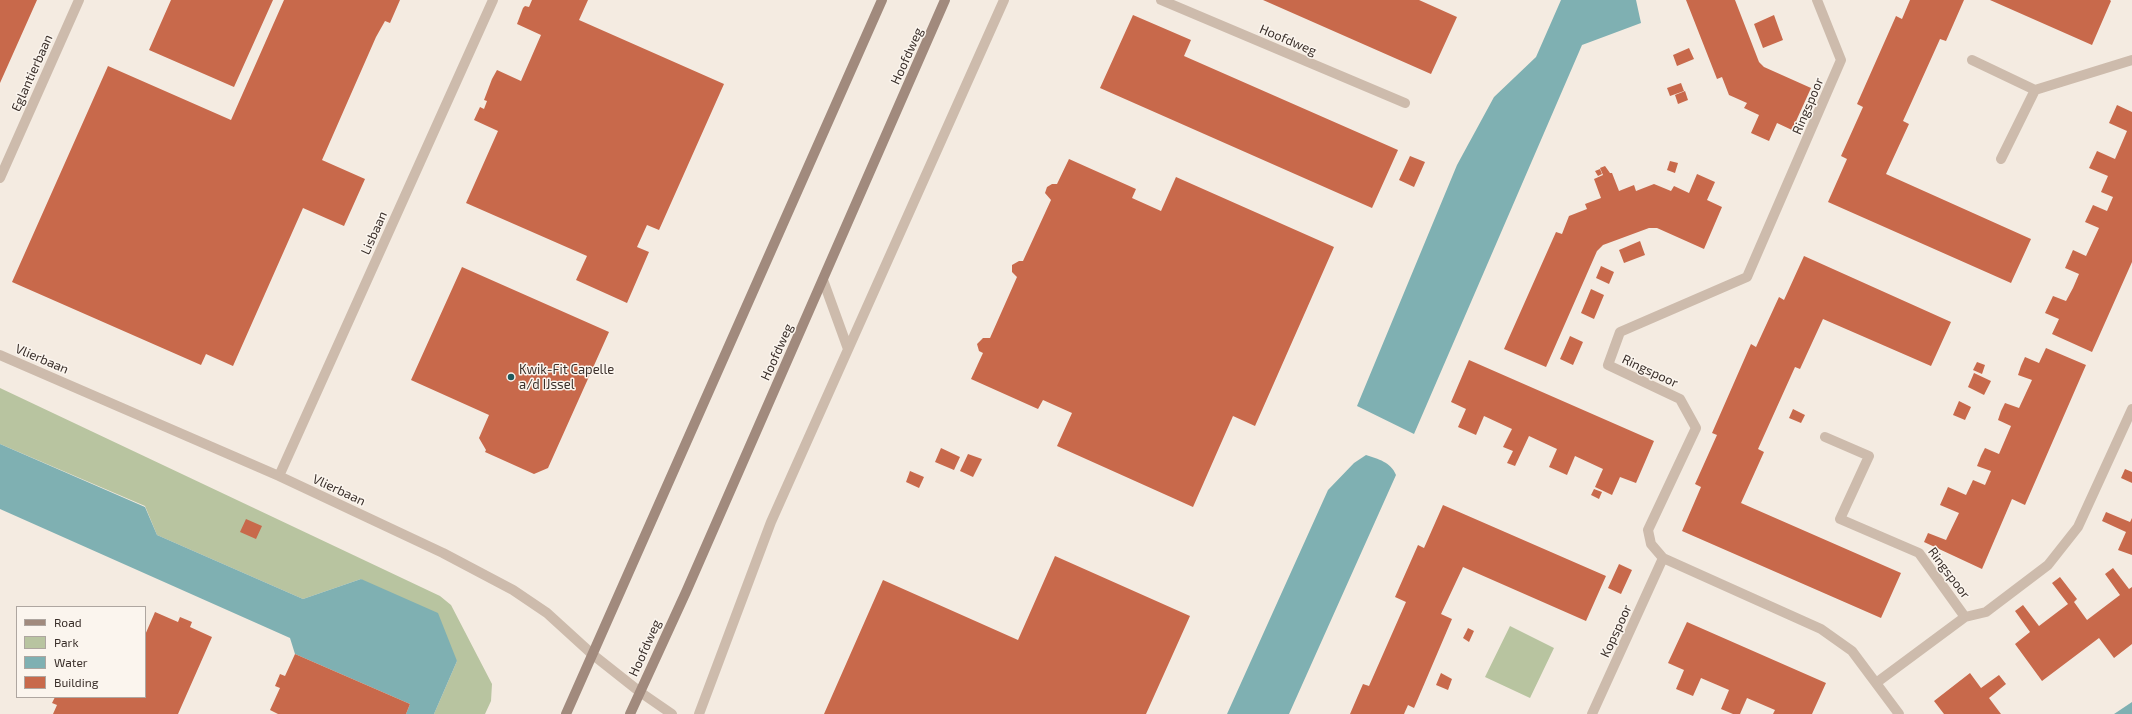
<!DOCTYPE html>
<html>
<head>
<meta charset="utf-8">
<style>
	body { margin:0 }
	#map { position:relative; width:2132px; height:714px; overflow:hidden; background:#f4ebe1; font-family:"Exo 2",sans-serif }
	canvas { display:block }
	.legend { position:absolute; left:16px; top:606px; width:130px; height:92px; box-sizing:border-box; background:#fbf5ee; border:1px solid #aea6a0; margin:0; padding:5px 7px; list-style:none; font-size:12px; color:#3b302b }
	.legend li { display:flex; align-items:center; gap:8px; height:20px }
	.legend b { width:20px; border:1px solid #aea6a0 }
</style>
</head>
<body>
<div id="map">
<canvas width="2132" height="714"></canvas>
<ul class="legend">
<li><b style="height:5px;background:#a18a7d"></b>Road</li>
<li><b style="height:11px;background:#b8c4a0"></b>Park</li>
<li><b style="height:11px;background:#7fb0b2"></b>Water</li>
<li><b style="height:11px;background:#c8694b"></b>Building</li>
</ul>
</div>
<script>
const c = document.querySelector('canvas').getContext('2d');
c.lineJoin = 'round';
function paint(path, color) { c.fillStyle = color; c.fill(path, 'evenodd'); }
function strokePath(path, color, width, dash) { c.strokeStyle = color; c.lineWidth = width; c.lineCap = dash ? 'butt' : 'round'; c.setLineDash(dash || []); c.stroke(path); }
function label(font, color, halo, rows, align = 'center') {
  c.font = font + ' "Exo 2",sans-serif'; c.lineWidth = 3; c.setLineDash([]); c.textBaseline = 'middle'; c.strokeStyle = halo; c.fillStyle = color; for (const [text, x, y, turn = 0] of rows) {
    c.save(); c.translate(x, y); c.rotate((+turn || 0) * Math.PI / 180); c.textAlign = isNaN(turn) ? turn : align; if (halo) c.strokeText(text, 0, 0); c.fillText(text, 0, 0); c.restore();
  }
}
const green = new Path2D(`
	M0,388L440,596L451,605L492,684L491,701L485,714H434L457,661L361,579L303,599L157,535L145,506L0,444Z
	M1510,626L1554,648L1530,698L1485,677Z`);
const water = new Path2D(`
	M1561,0H1636L1641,23L1582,45L1414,434L1357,406L1457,165L1494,97L1536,57Z
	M0,444L145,507L157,535L303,599L361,579L438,613L457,661L434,714H406L410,704L295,654L290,638L0,509Z
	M1366,455C1378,459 1391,462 1396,475L1289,714H1227L1328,490L1354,463Z
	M2132,702V714H2114Z`);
const building = new Path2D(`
	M0,0H37L0,83Z
	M171,0H273L234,87L149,50Z
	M284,0H400L390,23L385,21L376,37L322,160L365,179L344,226L303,208L233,366L206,354L201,365L12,282L108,66L231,120Z
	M532,0H588L579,20L724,84L659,230L647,225L637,247L649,252L627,303L576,280L587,256L466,203L498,131L474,120L480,107L484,109L487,101L484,100L492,79L497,70L521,81L541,35L517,24L523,8L525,6L529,7Z
	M1263,0H1419L1457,17L1431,74Z
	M1686,0H1735L1759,62L1764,67L1811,88L1792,130L1777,123L1769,141L1751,133L1759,115L1744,108L1747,103L1729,95L1722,77L1717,79Z
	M1910,0H1964L1946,41L1940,39L1903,121L1909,124L1886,174L2031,239L2011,283L1828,202L1847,159L1841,156L1863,107L1857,104L1896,16L1902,19Z
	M1990,0H2110L2111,1L2092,45Z
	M1133,15L1191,40L1184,56L1398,150L1372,208L1100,88Z
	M1774,15L1783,40L1763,48L1754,24Z
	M1689,48L1694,59L1677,66L1673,55Z
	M1681,83L1684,91L1670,96L1667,88Z
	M1685,91L1688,100L1678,104L1675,95Z
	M2117,105L2132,112V262L2092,352L2052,334L2059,319L2045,313L2053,296L2066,301L2073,288L2079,274L2065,268L2073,250L2086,256L2099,228L2085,222L2093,205L2107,211L2113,197L2101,192L2108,176L2089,168L2097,151L2115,159L2127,131L2109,123Z
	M1410,156L1425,162L1414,187L1399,180Z
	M1069,159L1136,189L1132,198L1161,211L1176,177L1334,247L1255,426L1233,416L1193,507L1057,446L1072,413L1043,400L1038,409L971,379L983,353L979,351L977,344L983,338H990L1017,277L1012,272V265L1019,261H1023L1051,200L1045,193L1047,187L1052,184H1057Z
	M1670,161L1678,163L1675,173L1667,170Z
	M1605,166L1610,173H1612L1619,191L1634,185L1636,191L1654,184L1671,191L1674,186L1689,193L1697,174L1715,182L1707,200L1722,207L1704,249L1657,228H1649L1603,245L1597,251L1546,367L1504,349L1556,232L1562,234L1569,216L1587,209L1585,204L1601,198L1594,179L1603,175L1600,168Z
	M1600,169L1602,174L1598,176L1595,171Z
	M1640,241L1645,255L1624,263L1619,250Z
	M1804,256L1951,322L1931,366L1823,319L1800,369L1795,367L1758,449L1764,452L1741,503L1901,573L1881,618L1682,531L1701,487L1695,484L1717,435L1712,433L1751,344L1756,347L1779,297L1784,300Z
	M1601,266L1614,272L1609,284L1596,278Z
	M462,267L609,332L548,468L534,474L485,452L486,450L479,438L489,415L411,380Z
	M1591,289L1604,295L1594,319L1581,313Z
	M1570,336L1583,342L1573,365L1560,359Z
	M2046,348L2086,365L2025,505L2012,499L1982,569L1924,542L1928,533L1946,540L1959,513L1940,505L1948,487L1966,495L1973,480L1985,485L1991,471L1977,466L1981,456L1985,448L1999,454L2011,426L1998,420L2001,411L2005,403L2019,408L2032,380L2018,375L2021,366L2025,357L2039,363Z
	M1469,360L1654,441L1636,483L1620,477L1612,495L1595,487L1603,469L1575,456L1567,475L1549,467L1557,449L1529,436L1515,466L1507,463L1513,451L1503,447L1512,429L1484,416L1476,435L1458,427L1466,409L1451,402Z
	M1977,362L1985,365L1982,374L1973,370Z
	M1974,373L1991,381L1984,395L1968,387Z
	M1959,401L1971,407L1965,420L1953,415Z
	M1793,409L1805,415L1801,423L1789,418Z
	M941,448L960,457L954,470L935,462Z
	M968,454L982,459L973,477L960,471Z
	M2125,469L2132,472V483L2121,478Z
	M910,471L924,477L919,488L906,482Z
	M1594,489L1602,492L1599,499L1591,495Z
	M1443,505L1606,576L1586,621L1463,567L1441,614L1452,619L1414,708L1408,705L1404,714H1350L1363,684L1369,686L1406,602L1395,597L1418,545L1424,548Z
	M2106,512L2130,522L2132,518V555L2118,550L2126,532L2102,521Z
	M246,519L262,526L256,539L240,532Z
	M1055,556L1190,616L1146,714H824L883,580L1018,640Z
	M1619,564L1632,570L1621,594L1608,588Z
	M2113,568L2129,589L2132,587V644L2114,658L2099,638L2042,681L2015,644L2030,632L2015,611L2023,605L2039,626L2068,604L2052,583L2060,577L2077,599L2074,602L2087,620L2120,595L2105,574Z
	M155,612L178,622L180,617L192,622L190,627L212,637L178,714H53L57,705L52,703L55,697H145V635Z
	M1687,622L1826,683L1812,714H1773L1775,710L1747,698L1740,714H1733L1721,709L1729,690L1701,678L1693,696L1676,689L1684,670L1668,663Z
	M1468,628L1474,631L1469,642L1463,638Z
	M295,654L410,704L406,714H278L270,710L280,688L275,686L280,674L285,676Z
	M1441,673L1452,679L1448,690L1436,685Z
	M1970,673L1981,688L1999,675L2006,684L1989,698L2001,714H1944L1934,701Z`);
const service = new Path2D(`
	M1161,0L1405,103`);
const minor = new Path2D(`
	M1817,0L1841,60L1747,277L1620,332L1608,365L1680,399L1696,428L1648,530L1651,544L1663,558L1821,629L1852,651L1899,714
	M1972,60L2035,90
	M2001,159L2035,90L2132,60
	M0,178L79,0
	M823,280L848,349
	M0,355L279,476L443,553L513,590L547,613L592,654L640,692L672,714
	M1825,437L1869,456L1840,519L1919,553L1965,617
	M279,476L493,0
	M1876,683L1965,617L1986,612L2048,565L2078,527L2132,409
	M699,714L771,522L1004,0
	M1592,714L1663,558`);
const secondary = new Path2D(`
	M566,714L882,0
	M630,714L686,592L945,0`);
const markers = [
	[511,377,4,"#1f5a5e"]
];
const streetNames = [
	["Hoofdweg",1288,40,23],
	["Hoofdweg",907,56,-66],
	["Eglantierbaan",32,73,-66],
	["Ringspoor",1808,106,-67],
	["Lisbaan",374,233,-66],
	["Hoofdweg",777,352,-66],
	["Vlierbaan",42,359,23],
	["Ringspoor",1650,371,25],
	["Vlierbaan",339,490,25],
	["Ringspoor",1949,573,53],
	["Kopspoor",1616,631,-65],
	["Hoofdweg",645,648,-66]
];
const poiNames = [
	["Kwik-Fit Capelle",519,370],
	["a/d IJssel",519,385]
];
paint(green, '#b8c4a0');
paint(water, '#7fb0b2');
paint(building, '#c8694b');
strokePath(service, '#cdbbac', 10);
strokePath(minor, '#cdbbac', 10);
strokePath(secondary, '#a18a7d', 10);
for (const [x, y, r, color] of markers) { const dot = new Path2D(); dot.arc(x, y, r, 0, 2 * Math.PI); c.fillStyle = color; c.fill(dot); strokePath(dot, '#fbf5ee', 1.5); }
label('13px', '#3b302b', '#fbf5ee', streetNames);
label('13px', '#3b302b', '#fbf5ee', poiNames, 'left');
</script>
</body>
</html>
